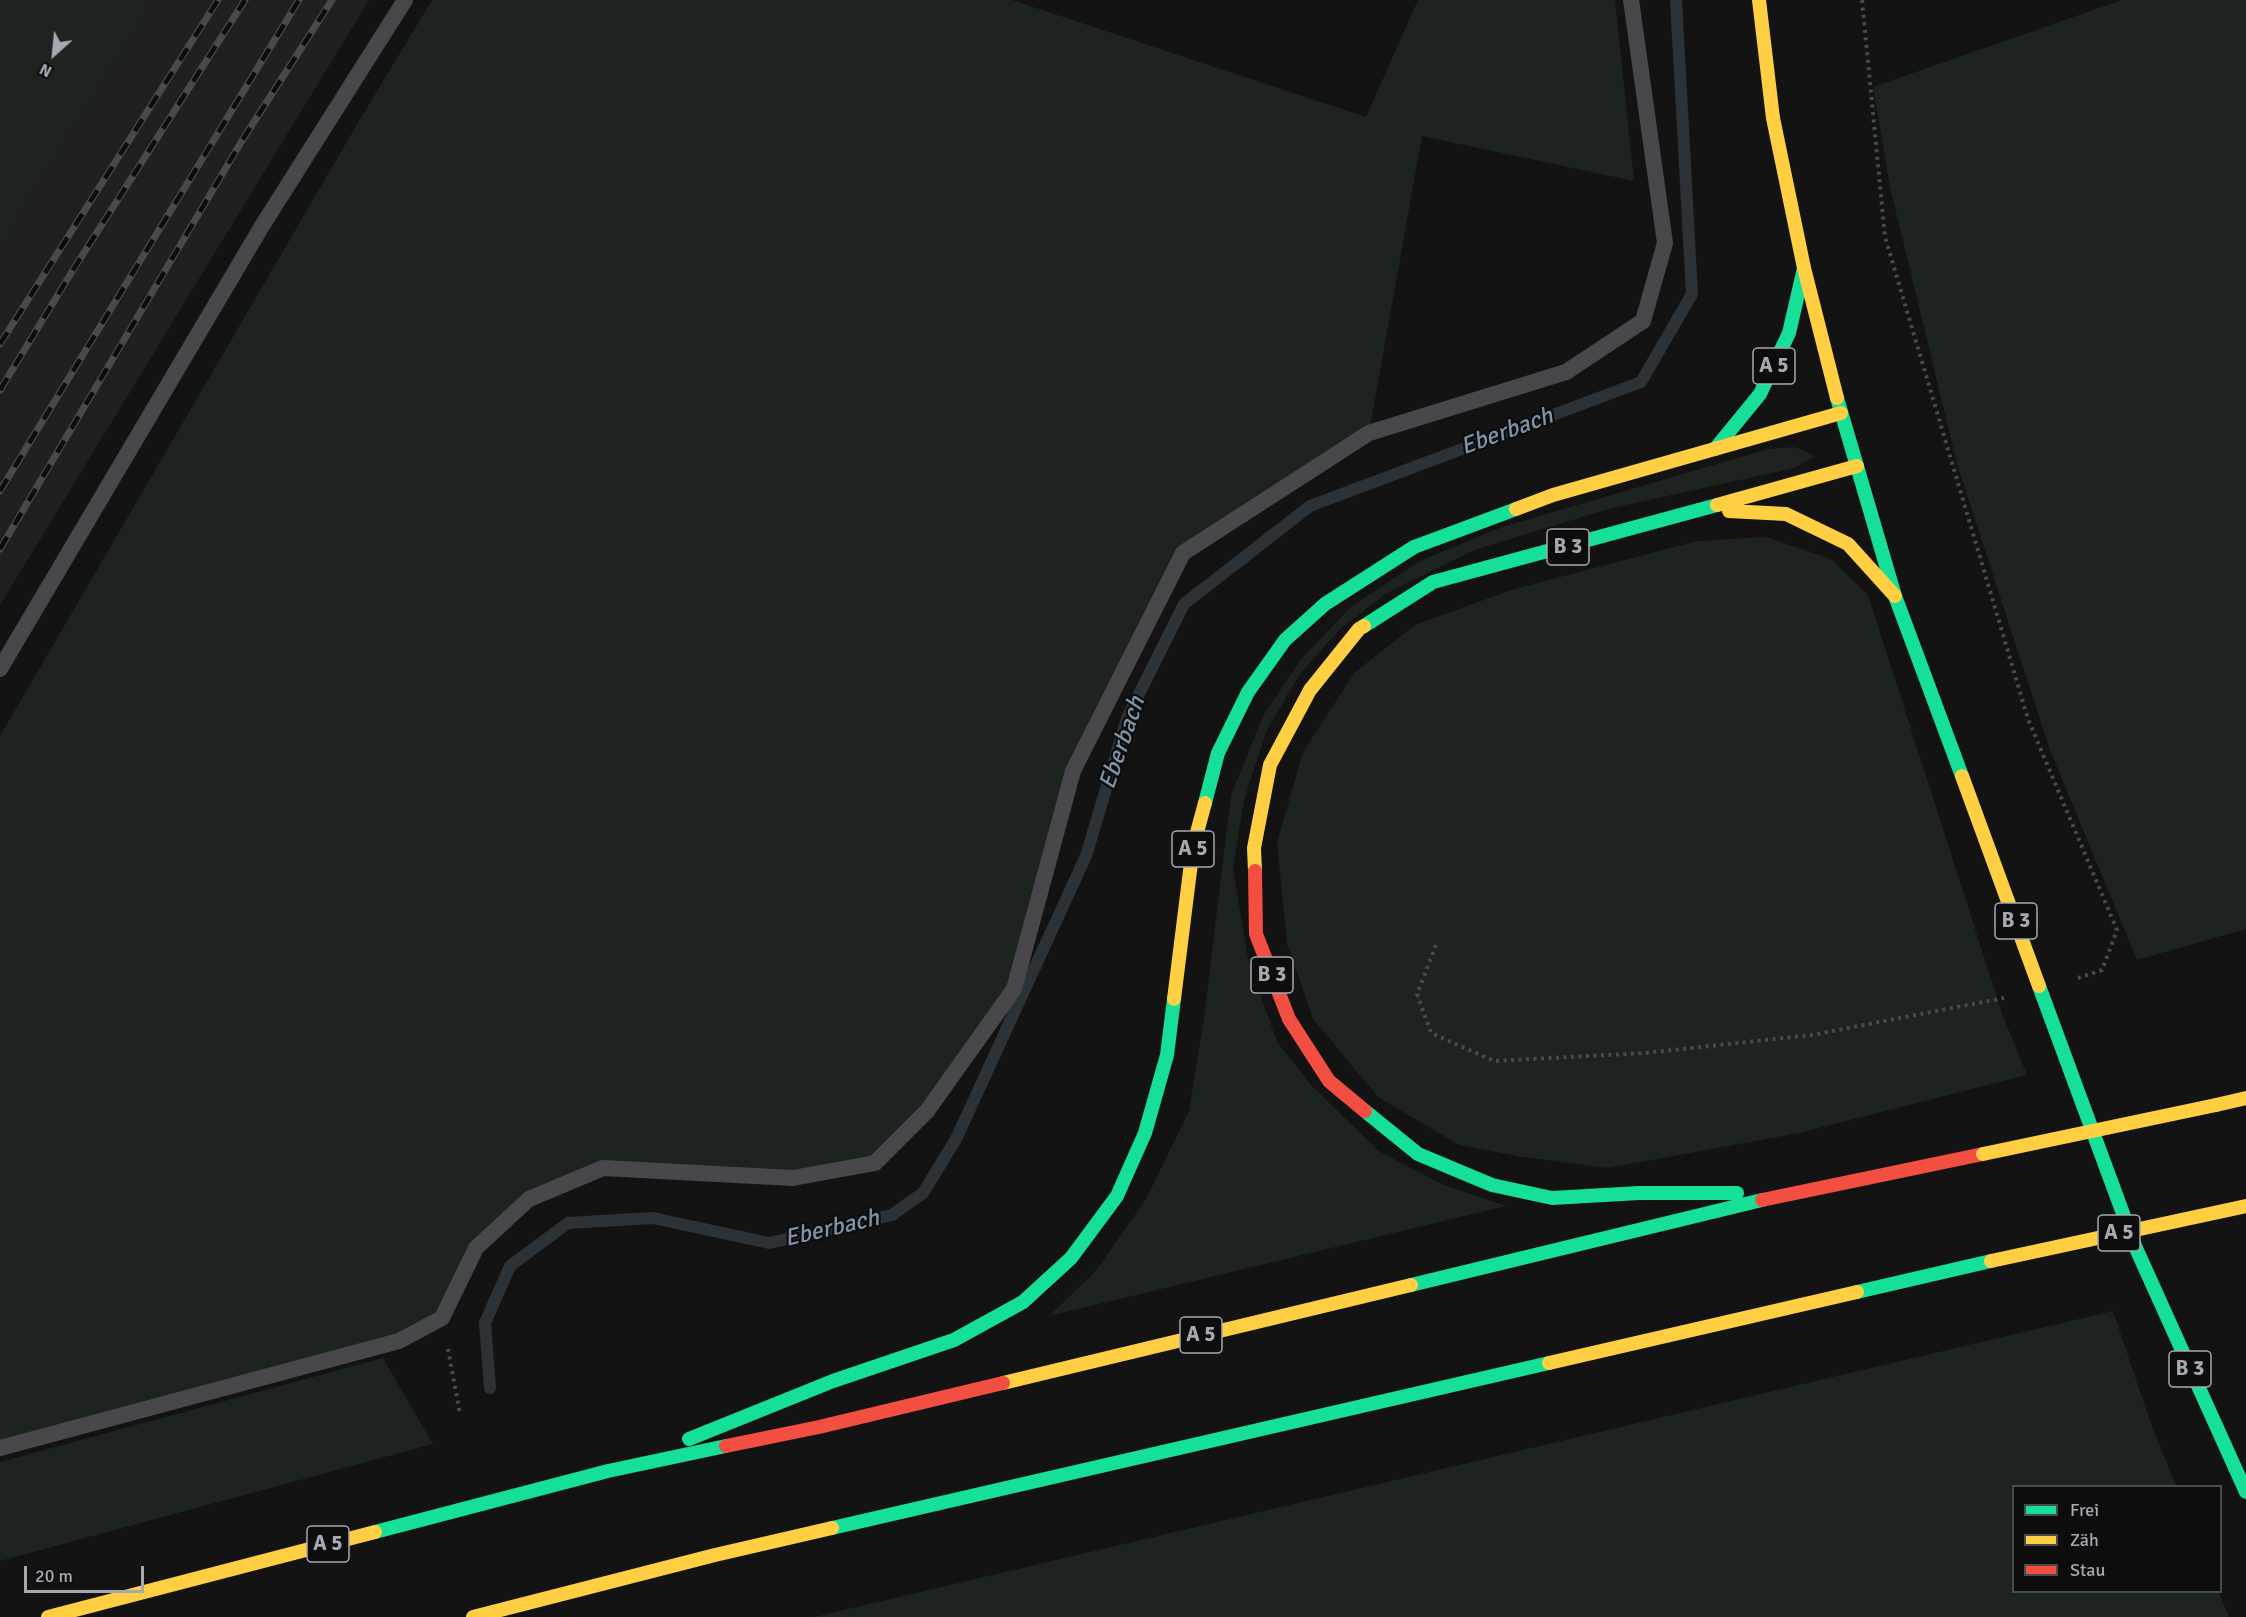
<!DOCTYPE html>
<html>
<head>
<meta charset="utf-8">
<style>
	body { margin:0 }
	#map { position:relative; width:2246px; height:1617px; overflow:hidden; background:#131313; font-family:Signika,sans-serif }
	canvas { display:block }
	.legend { position:absolute; left:2012px; top:1485px; width:210px; height:108px; box-sizing:border-box; background:#0d0d0e; border:2px solid #4a4b50; margin:0; padding:8px 10px; list-style:none; font-size:18px; color:#a6a9b2 }
	.legend li { display:flex; align-items:center; gap:12px; height:30px }
	.legend b { width:30px; border:2px solid #4a4b50 }
	.north { position:absolute; left:24px; top:24px; width:60px; height:60px; -webkit-text-stroke:4px #0d0d0e; paint-order:stroke; rotate:207deg; font-size:16px; font-weight:700; line-height:24px; text-align:center; color:#a6a9b2 }
	.north::after { content:''; display:block; margin:auto; width:21px; height:27px; background:#a6a9b2; clip-path:polygon(50% 0,100% 100%,50% 72%,0 100%) }
	.scale { position:absolute; left:24px; top:1566px; width:120px; height:27px; box-sizing:border-box; border:3px solid #a6a9b2; border-top:0; padding-left:8px; font-size:18px; line-height:21px; white-space:nowrap; color:#a6a9b2; -webkit-text-stroke:4px #0d0d0e; paint-order:stroke }
</style>
</head>
<body>
<div id="map">
<canvas width="2246" height="1617"></canvas>
<ul class="legend">
<li><b style="height:8px;background:#16e098"></b>Frei</li>
<li><b style="height:8px;background:#ffcf43"></b>Zäh</li>
<li><b style="height:8px;background:#f24e42"></b>Stau</li>
</ul>
<div class="north">N</div>
<div class="scale">20 m</div>
</div>
<script>
const c = document.querySelector('canvas').getContext('2d');
c.lineJoin = 'round';
function paint(path, color) { c.fillStyle = color; c.fill(path, 'evenodd'); }
function strokePath(path, color, width, dash) { c.strokeStyle = color; c.lineWidth = width; c.lineCap = dash ? 'butt' : 'round'; c.setLineDash(dash || []); c.stroke(path); }
function label(font, color, halo, rows, align = 'center') {
  c.font = font + ' Signika,sans-serif'; c.lineWidth = 4.5; c.setLineDash([]); c.textBaseline = 'middle'; c.strokeStyle = halo; c.fillStyle = color; for (const [text, x, y, turn = 0] of rows) {
    c.save(); c.translate(x, y); c.rotate((+turn || 0) * Math.PI / 180); c.textAlign = isNaN(turn) ? turn : align; if (halo) c.strokeText(text, 0, 0); c.fillText(text, 0, 0); c.restore();
  }
}
const built = new Path2D(`
	M154,0H369L0,605V250L25,205Z`);
const green = new Path2D(`
	M0,0H154L25,205L0,250Z
	M432,0H1012L1366,117L1418,0H1615L1634,181L1422,136L1369,433L1183,553L1073,771L1014,989L875,1163L793,1178L602,1168L529,1199L476,1248L442,1318L399,1341L0,1448V736L359,121Z
	M2122,0H2246V929L2137,960L2050,750L1957,464L1890,187L1873,87Z
	M1795,447L1815,456L1795,468L1612,508L1474,550L1385,594L1340,629L1300,674L1267,730L1244,800L1233,868L1248,958L1277,1042L1313,1087L1379,1151L1444,1185L1506,1206L1049,1316L1095,1272L1146,1199L1189,1111L1204,1018L1231,795L1263,716L1301,659L1352,606L1420,561L1502,527L1768,449Z
	M1766,537L1831,559L1868,595L2003,1016L2027,1075L1799,1133L1608,1168L1523,1157L1459,1145L1378,1097L1313,1019L1287,943L1277,842L1303,752L1355,672L1415,625L1511,590L1697,541Z
	M2113,1311L2151,1424L2176,1486H2014V1592H2219L2229,1617H814Z
	M383,1358L433,1444L0,1561V1462Z`);
const stream = new Path2D(`
	M490,1388L485,1323L510,1266L568,1223L653,1218L769,1243L892,1215L923,1193L956,1139L1086,856L1127,718L1184,604L1310,506L1641,382L1692,294L1676,0`);
const path = new Path2D(`
	M1862,0L1885,237L2028,719L2117,930L2102,970L2075,979
	M1436,945L1417,994L1431,1033L1494,1061L1645,1053L1812,1035L2004,998
	M448,1349L460,1414`);
const lane = new Path2D(`
	M0,669L262,226L405,0
	M0,1448L399,1341L442,1318L476,1248L529,1199L603,1168L793,1178L875,1163L927,1111L1014,989L1073,771L1183,553L1369,433L1566,372L1643,321L1665,243L1631,0`);
const fast = new Path2D(`
	M1837,398L1895,596L1962,776
	M1715,449L1760,394L1789,333L1804,268
	M1364,626L1433,582L1717,505
	M1205,803L1218,753L1248,692L1285,640L1325,604L1414,547L1516,509
	M2039,986L2135,1246L2246,1492
	M1365,1111L1418,1154L1492,1185L1552,1198L1639,1193H1737
	M1411,1285L1762,1200
	M1857,1292L1991,1261
	M689,1439L833,1381L954,1340L1023,1302L1071,1258L1117,1196L1145,1133L1167,1055L1174,999
	M832,1528L1549,1363
	M375,1532L608,1471L726,1446`);
const slow = new Path2D(`
	M1759,0L1773,118L1804,268L1837,398
	M1717,505L1857,466
	M1516,509L1553,495L1841,413
	M1729,511L1786,514L1848,544L1895,596
	M1962,776L2039,986
	M1255,871L1254,848L1270,765L1310,690L1359,629L1364,626
	M1174,999L1193,847L1205,803
	M2216,1105L2246,1098
	M1549,1363L1857,1292
	M1003,1383L1411,1285
	M48,1617L375,1532
	M473,1617L715,1555L832,1528`);
const jam = new Path2D(`
	M1255,871L1256,934L1289,1019L1329,1081L1365,1111
	M1762,1200L1983,1154
	M726,1446L819,1427L1003,1383`);
const rail = new Path2D(`
	M0,344L218,0
	M0,390L73,270L245,0
	M0,491L299,0
	M0,549L243,139L332,0`);
const slowBridge = new Path2D(`
	M1983,1154L2216,1105
	M1991,1261L2246,1206`);
const shields = [
	[1774,366,42],
	[1568,547,42],
	[1193,849,42],
	[2016,921,42],
	[1272,975,42],
	[2119,1233,42],
	[1201,1335,42],
	[2190,1369,42],
	[328,1544,42]
];
const shieldNames = [
	["A 5",1774,366],
	["B 3",1568,547],
	["A 5",1193,849],
	["B 3",2016,921],
	["B 3",1272,975],
	["A 5",2119,1233],
	["A 5",1201,1335],
	["B 3",2190,1369],
	["A 5",328,1544]
];
const waterNames = [
	["Eberbach",1507,432,-20],
	["Eberbach",1123,743,-71],
	["Eberbach",832,1229,-13]
];
paint(built, '#202021');
paint(green, '#1d231e');
strokePath(stream, '#2c3338', 12);
strokePath(path, '#494a4c', 4, [3, 4.5]);
strokePath(lane, '#48484c', 16);
strokePath(fast, '#16e098', 14);
strokePath(slow, '#ffcf43', 14);
strokePath(jam, '#f24e42', 14);
strokePath(rail, '#494a4c', 7);
strokePath(rail, '#0d0d0e', 4.5, [14]);
strokePath(slowBridge, '#ffcf43', 14);
for (const [x, y, w] of shields) { const box = new Path2D(); box.roundRect(x - w / 2, y - 18, w, 36, 4.5); c.fillStyle = '#0d0d0e'; c.fill(box); strokePath(box, '#a6a9b2', 1.5); }
label('bold 21px', '#a6a9b2', null, shieldNames);
label('italic 24px', '#8094a9', '#0d0d0e', waterNames);
</script>
</body>
</html>
